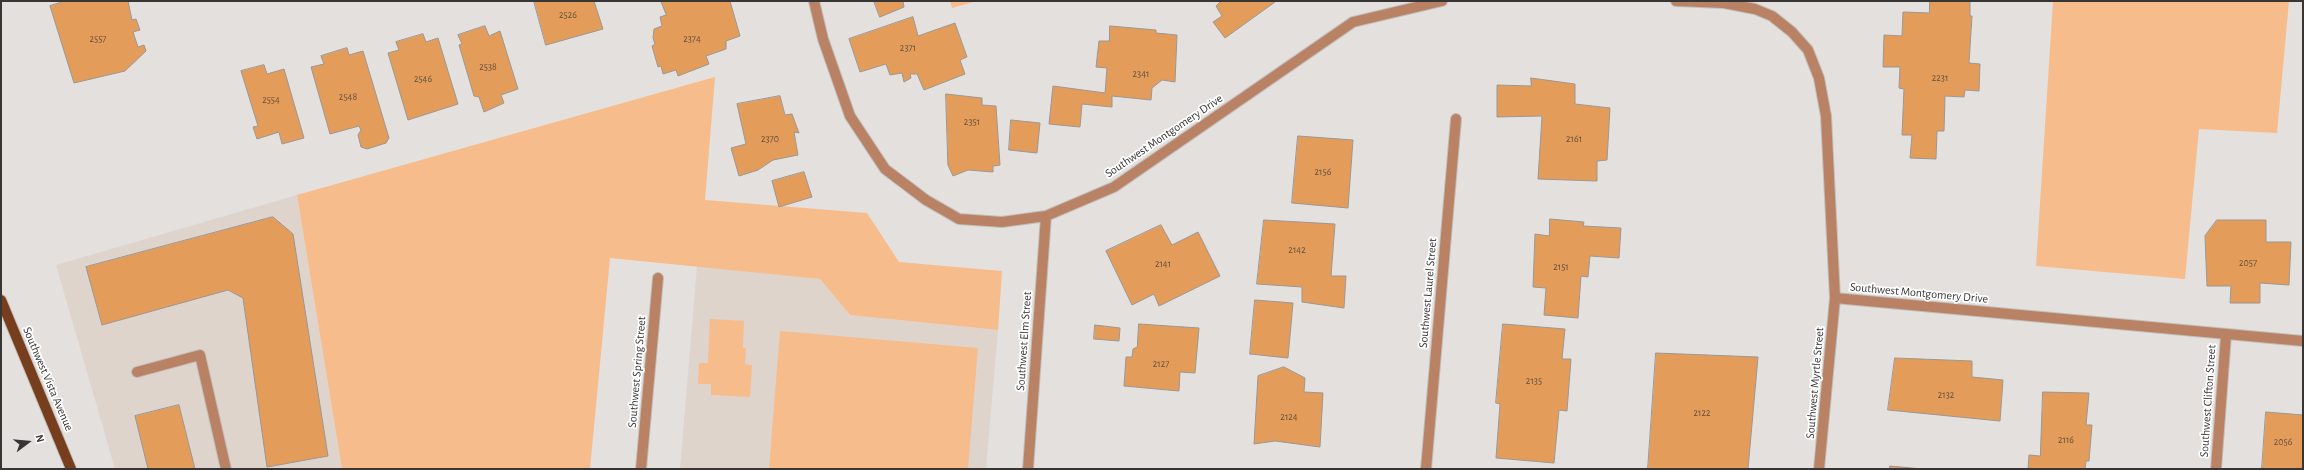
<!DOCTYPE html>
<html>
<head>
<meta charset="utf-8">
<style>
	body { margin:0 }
	#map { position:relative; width:2304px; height:470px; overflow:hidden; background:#e4e0dd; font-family:"Alegreya Sans",sans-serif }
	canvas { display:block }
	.frame { position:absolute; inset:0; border:2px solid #383635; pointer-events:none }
	.north { position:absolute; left:8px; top:422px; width:40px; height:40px; -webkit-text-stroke:3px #fff; paint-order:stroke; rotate:74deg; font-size:11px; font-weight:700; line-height:16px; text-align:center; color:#383635 }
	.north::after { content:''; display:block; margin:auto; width:14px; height:18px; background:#383635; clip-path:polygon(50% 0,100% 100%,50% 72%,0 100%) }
</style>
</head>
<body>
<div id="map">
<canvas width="2304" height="470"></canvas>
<div class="frame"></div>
<div class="north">N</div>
</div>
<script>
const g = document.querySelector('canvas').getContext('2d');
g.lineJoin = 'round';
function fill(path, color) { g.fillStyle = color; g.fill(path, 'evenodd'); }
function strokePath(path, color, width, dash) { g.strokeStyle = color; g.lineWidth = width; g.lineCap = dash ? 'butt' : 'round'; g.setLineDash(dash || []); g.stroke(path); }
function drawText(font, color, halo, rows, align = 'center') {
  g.font = font + ' "Alegreya Sans",sans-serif'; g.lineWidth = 3.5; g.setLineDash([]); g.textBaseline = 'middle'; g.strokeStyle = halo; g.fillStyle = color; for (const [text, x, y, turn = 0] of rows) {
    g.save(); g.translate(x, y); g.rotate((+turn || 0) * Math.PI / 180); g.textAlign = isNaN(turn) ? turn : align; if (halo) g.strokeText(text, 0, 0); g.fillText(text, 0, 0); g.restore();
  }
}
fill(new Path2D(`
	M297,195L342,469H115L56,265Z
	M697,266L820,279L850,315L998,330L986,469H680Z`), '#ded4cc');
fill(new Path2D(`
	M950,1H977L952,8Z
	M2053,1H2289L2277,133L2199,129L2185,279L2036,266Z
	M715,77L705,200L867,213L899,262L1002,271L998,330L850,315L820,279L610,258L590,469H342L297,195Z
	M710,319L744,321L743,348H746L745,364L752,365L750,397L711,395V384H698L699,363H708Z
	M780,331L978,348L968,469H769Z`), '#f7bc8b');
const building = new Path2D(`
	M65,1H128L132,20L136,19L140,30L133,32L138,47L144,45L146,51L125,71L74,83L50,6Z
	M534,1H594L603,29L546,45Z
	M661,1H730L740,36L726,41V49L706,56L709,64L678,76L676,70L663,74L661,66L658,67L652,46L655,44L653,38L654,29L662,26L660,17L666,15Z
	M874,1H903L904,7L880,17Z
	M1219,1H1274L1275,2L1225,38L1213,22L1222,16L1216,6L1220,2Z
	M1930,1H1970V16H1972L1969,63L1980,64L1979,91L1965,90L1964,97L1945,96L1944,131H1937L1936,159L1910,158L1912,135H1902L1904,89L1899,88L1900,67H1883L1884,35L1902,36L1903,12L1929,13Z
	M913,17L918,36L955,23L967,57L960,60L965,74L924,90L917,74H910L911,78L904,82L902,73L890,75L886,64L860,72L849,39Z
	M485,26L489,36L500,31L518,89L501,95L504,103L484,112L479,97L474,96L459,45L462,44L458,35Z
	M1110,26L1156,30V33L1177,35L1175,82L1162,80L1152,88L1151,100L1112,96V107L1082,104L1080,127L1049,124L1053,86L1105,93L1107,68L1096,67L1099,41H1109Z
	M423,34L426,42L438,38L458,104L408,120L388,53L399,50L396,42Z
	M347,48L349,55L363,51L389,138L386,143L367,149L361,147L358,135L361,130L359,126L330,134L311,67L324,64L321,56Z
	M264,65L267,74L284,69L304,138L282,144L279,132L257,139L253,127L258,126L241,71Z
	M1531,78L1575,84V104L1610,108L1607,160L1597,161V181L1538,179L1542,116L1497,117V85L1531,86Z
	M946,94L982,98V105L996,106L1000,165L993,166V172L968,170L953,176L948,165Z
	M780,96L785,115L792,114L799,133L794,132L798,155L773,160L758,170L739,176L731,148L746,144L737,104Z
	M1011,120L1040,123L1037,153L1009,150Z
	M1298,136L1353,140L1348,208L1292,203Z
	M804,172L812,197L779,207L772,181Z
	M273,217L293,234L328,456L267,467L243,298L228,290L102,325L86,267Z
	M1550,219L1584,222L1583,226L1621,228L1619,258L1590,256L1588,277L1581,276L1578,318L1544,315L1546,288L1533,287L1535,234L1549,236Z
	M1264,220L1335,224L1331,276H1346L1344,308L1302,302V287L1257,284Z
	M2217,220H2266V242H2291L2289,285L2260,283V303H2230L2231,286H2207L2205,236Z
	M1161,225L1172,245L1198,232L1220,276L1159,306L1154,294L1132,305L1106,251Z
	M1255,300L1293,303L1288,358L1250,354Z
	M1139,324L1199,328L1195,373L1180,372L1179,391L1124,386L1126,357H1132L1133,349L1137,347Z
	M1503,324L1565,329L1562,359H1571L1567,411L1559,410L1554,463L1496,458L1500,404L1496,403Z
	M1095,325L1120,328L1119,341L1094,339Z
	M1656,353L1758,357L1748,469H1648Z
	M1895,358L1972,361V377L2003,380L2000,421L1888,410Z
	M1284,367L1305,378L1304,392L1323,393L1320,447L1275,441L1254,444L1258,376Z
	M2043,392L2089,393L2086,425H2092L2089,461H2086L2085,469H2028L2029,455L2040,456Z
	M179,405L195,469H148L135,416Z
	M2266,412L2303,415V469H2262Z
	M1890,466L1922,469H1890Z`);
fill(building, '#e49c5b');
strokePath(building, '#9a9794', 1);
const minor = new Path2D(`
	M814,1L823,39L850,116L885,169L926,200L959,219L1002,222L1046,216L1114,187L1353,22L1442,1
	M1676,1L1724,3L1755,9L1772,16L1792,32L1808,50L1819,78L1826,116L1835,298L1819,469
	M1835,298L2303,341
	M137,372L200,355L226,469
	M641,469L658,278
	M1028,469L1046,216
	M1426,469L1456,119
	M2216,469L2226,335`);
const major = new Path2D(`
	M1,300L71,469`);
strokePath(minor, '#c2bebb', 12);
strokePath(major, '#c2bebb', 12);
strokePath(minor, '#b98264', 10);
strokePath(major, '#763e1c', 10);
drawText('10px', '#63503e', null, [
	["2526",568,15],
	["2557",98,39],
	["2374",692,39],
	["2371",908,48],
	["2538",488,67],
	["2341",1141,74],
	["2231",1940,78],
	["2546",423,79],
	["2548",348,97],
	["2554",271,100],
	["2351",972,122],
	["2370",770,139],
	["2161",1574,139],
	["2156",1323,172],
	["2142",1297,250],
	["2057",2248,263],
	["2141",1163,264],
	["2151",1561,267],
	["2127",1161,364],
	["2135",1534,381],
	["2132",1946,395],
	["2122",1702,413],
	["2124",1289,417],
	["2116",2066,440],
	["2056",2283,442]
]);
drawText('12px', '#383635', '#fff', [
	["Southwest Montgomery Drive",1164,136,-34],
	["Southwest Laurel Street",1428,293,-85],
	["Southwest Montgomery Drive",1919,293,5],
	["Southwest Elm Street",1024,341,-86],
	["Southwest Spring Street",637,372,-85],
	["Southwest Vista Avenue",48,379,67],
	["Southwest Myrtle Street",1815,383,-85],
	["Southwest Clifton Street",2208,401,-86]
]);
</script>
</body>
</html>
